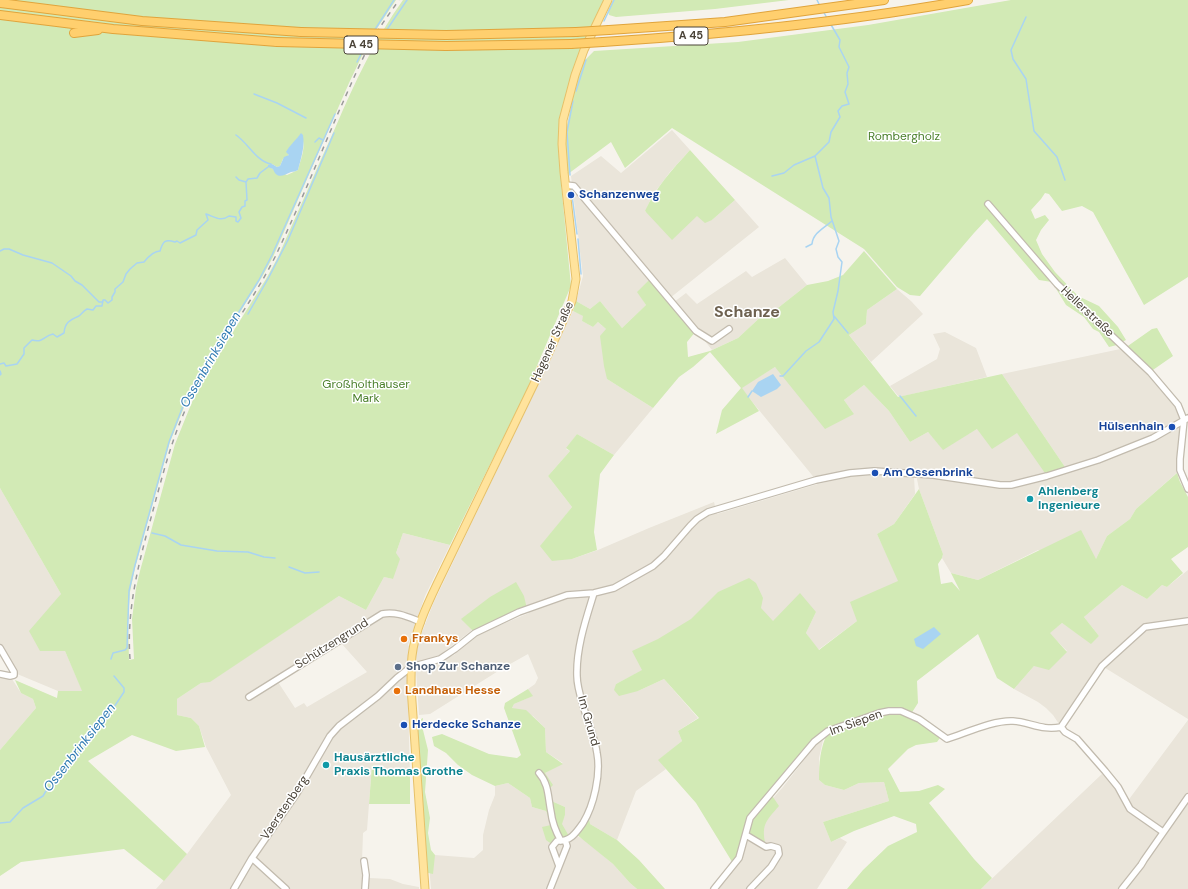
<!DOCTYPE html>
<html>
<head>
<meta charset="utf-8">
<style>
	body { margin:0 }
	canvas { display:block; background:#f6f3ec }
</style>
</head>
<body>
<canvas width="1188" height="889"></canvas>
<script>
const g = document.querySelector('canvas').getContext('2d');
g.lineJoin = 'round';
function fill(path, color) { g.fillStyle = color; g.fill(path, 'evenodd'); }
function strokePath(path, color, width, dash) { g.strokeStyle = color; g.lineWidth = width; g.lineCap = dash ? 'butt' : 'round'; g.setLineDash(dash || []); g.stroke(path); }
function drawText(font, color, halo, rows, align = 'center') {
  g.font = font + ' "DM Sans",sans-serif'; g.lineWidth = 3; g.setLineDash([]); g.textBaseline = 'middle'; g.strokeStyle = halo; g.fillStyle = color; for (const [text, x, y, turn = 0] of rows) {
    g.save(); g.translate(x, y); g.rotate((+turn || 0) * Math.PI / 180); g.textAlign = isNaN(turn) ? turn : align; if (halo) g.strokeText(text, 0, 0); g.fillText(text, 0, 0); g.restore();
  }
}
fill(new Path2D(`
	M672,130L690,150L670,172L652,196L645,212L698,216L712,220L735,200L759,227L670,298L653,276L638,292L646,305L622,328L600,301L590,309L576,301L583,276L571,176L601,156L621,173Z
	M785,258L807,285L769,315L767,311L738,338L712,350L674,302L686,293L697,304L746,271L752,277Z
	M897,289L911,301L923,314L871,362L849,335L866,324L867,310Z
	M573,311L584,316L582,321L593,327L598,322L606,329L607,379L653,408L614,455L577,434L566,449L570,451L548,476L572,507L541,546L572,559L598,550L649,528L714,502L717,514L818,484L853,476L893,474L914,477L915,494L894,524L877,534L899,581L857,621L818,650L806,633L816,612L773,621L643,670L616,684L638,691L664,679L698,718L678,731L682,741L659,760L666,769L636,791L617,840L590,824L588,814L575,835L585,840L613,864L630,883L637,889H431L429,865L435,855L474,858L483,850V835L489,810L495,795V786L508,783L530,798L532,807L546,811L551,825L561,824L565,815V807L547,799L545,773L563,763L546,752L545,728L533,716L512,708L514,704L532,696L528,689L535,684L538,678L528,654L503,668L430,714L419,715L416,670L454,655L477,635L529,613L527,609L462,619L472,630L437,657L417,662L416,656L419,640L433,604Z
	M945,332L976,348L987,377L899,397L890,386L937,359L940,349L933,334Z
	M1125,348L1178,405L1184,420L1180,470L1136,509L1130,519L1107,536L1096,559L1038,550L978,580L951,573L942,558L943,554L919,489L916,474L874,471L816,480L741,388L775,367L854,414L844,400L864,385L889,411L910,442L928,432L943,449L977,429L1017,433L1067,470L1002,374Z
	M0,488L61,594L40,651H65L83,692L58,691L10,671L0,654Z
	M403,533L450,545L425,596L408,645L410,648L407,666L410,776L372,765L367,830L363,833L362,862L364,876L369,878L390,879L403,884L419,887V889H156L187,854L231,795L206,747L199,726L191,718L177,715V699L201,683L210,681L339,596L366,610L384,577L393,579L396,553ZM341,643L367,672L307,707L304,703L295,708L278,682Z
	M1188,570V719L1102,666L1061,727L1053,715L1046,708L1038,702L1014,689L1034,666L1067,651L1049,633L1062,623L1091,643L1099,636L1084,617L1122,585L1147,599L1162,585L1167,587Z
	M0,674L10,676L21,693L33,699L36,708L0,750Z
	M1188,720V889H981L1103,773L1127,802Z
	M823,740L819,758V780L825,785L844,790L859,783L884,782L889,801L823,822L831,842L840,838L847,842L817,889H715L739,862L751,823L783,787L815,746Z`), '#eae5da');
fill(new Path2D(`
	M0,0H396L370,39L349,83L273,257L262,277L232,325L201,372L187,400L170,442L135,568L130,592L128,620L129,660L134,659L132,619L136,588L140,571L175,444L192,402L206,375L266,279L278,257C297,214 316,170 336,126C355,82 375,39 403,0H608L584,50L563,120L564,172L561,183L571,286L525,394L450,545L403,533L396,553L400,559L393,579L384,577L366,610L339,596L210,682L201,683L177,699V715L191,718L199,726L205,747L176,751L132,735L88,761L187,854L164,881L124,849L21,862L0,876V750L36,708L33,699L21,693L15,680L57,698L58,691H82L65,651H40L29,631L61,594L0,488ZM301,135C307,146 301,158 298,170L287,175L271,168L270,167L272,164L277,167L280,166L283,159L289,155L288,153L292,145Z
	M613,0H789L715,9L616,17L609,15L608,11Z
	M1011,0H1188V277L1144,305L1093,212L1082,206L1062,211L1049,194L1045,193L1041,199L1031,210L1035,219L1045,215L1049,220L1041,230L1036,240L1042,254L1055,272L1078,296L1099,306L1118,327L1126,340L1117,345L1109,347L1099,332L1093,329L1084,317L1066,305L1052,282L1039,280L987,219L974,233L920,296L910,295L897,287L864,249L672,128L625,168L611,142L568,174L565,148L567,126L574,91L584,61L594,51L738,42L868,25Z
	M690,150L735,200L712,220L705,223L697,216L672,240L645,211C656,187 672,170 690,150Z
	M864,251L897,289L867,310L866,324L849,335L898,397L1002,374L1067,470L1047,476L1017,433L992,449L977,429L943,450L928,432L910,442L889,411L864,385L844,400L854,414L825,429L775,367L742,388L759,411L716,434L722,410L741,388L710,352L693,367L679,377L653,408L607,379L604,366L600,336L606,329L598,322L593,327L582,321L583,316L573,311L576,301L590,309L600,301L622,328L646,305L637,292L651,278L696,331L687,342L688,357L710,351L738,338L767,311L769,315L807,285L828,281L843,275Z
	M1157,328L1173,356L1150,372L1125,348L1152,329Z
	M577,434L614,455L600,474L594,532L597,550L572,559L552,561L540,546L572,507L548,476L570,451L566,448Z
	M1177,473L1180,482L1188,497V547L1171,559L1183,573L1167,587L1162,585L1147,599L1122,585L1084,617L1099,636L1091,644L1062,623L1050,633L1067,652L1049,670L1034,666L1014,689L997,678L978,634L917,681L918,703L911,714L942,735L937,742L916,745L908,749L888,769L900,792L919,791L938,785L945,789L929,803L974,859L992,878L981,889H847L863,870L888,846L917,832L916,824L894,816L854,831L831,842L823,822L889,801L884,782L859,783L844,790L825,785L819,780C819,763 820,748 828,732L824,735L771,794L779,806C765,822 761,825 766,847L746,835L734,865L696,803L658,760L682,741L678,731L699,718L664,679L638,691L619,696L614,690L616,684L642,670L632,651L658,639L691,619L718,592L749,578L756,583L763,598L761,608L773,621L800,593L816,612L806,633L819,650L857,621L850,602L898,581L877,534L894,524L919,489L943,554L942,558L938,564L941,584L952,582L960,591L951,573L978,580L1081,530L1096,559L1107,536L1130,519L1136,509Z
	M516,582L524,596L527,609L475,633L461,619L490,597Z
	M528,689L533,696L514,704L512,708L526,710L545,728L546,752L563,764L545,773L553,785L546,792L547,799L565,807V815L562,824L570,838L553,845L546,840L542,827L551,825L546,811L532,807L530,798L508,783L495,786L472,775L458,765L446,753L434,746L432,737L442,734L489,754L517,758L521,755L504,708L505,703Z
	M423,718L422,726L428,750L425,792L430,818L428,833L431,850L435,855L433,874L424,872L417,721Z
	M372,765L410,776V804H369Z
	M588,813L590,824L617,840L639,860L665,889H637L630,883L613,864L576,834Z`), '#d2eab5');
fill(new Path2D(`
	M301,133L303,135C305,147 301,158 298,170C296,171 293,172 291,172C284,175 277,180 273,169L268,167V165L272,164L277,167L280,166L284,157L289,155L286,152C289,146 297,139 301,133Z
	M773,374L781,385L777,389L761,397L752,391L758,382Z
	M934,627L941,634L923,649L916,646L914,639Z`), '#a9d4f2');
strokePath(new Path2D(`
	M817,0L820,6
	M823,11L827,18
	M1026,17L1011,50L1013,59L1026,79L1034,131L1057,157L1065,180
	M604,21L614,0
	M374,31L394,0
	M386,31L407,0
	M357,62L364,48
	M576,91L586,60
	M254,94L277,103L306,118
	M236,135C248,143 257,162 271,164
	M315,142L319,138L323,140
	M570,175L567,132L573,101
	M772,176L784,173L794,165L815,156
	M236,177L239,180L246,182
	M571,188L577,234
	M578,239L581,274
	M806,247L812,244C813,233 824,228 832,221
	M0,251L4,249H9L23,255L52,263L71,276L75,281L82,285L99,302H103
	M248,314L269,277L288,240L334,133
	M834,316L848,333
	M0,364L4,363L6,366L17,364L24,354V348L32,340C44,343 43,336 53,334L57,337L64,333C65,322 70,320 79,316C82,314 83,311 87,309L93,310L96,306H102L103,300H105L108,303L112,300V297L115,292V289L123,282L126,274L130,269L137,263L144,262C148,257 154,251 160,251C163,241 165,239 175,242L177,241L180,243L196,235L197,230L208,220L206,214C215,217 221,222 229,216L236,217V221L238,222L241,218L239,212L242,207L245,206V201L247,200L246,182L248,179L257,178L260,173L268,167
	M0,371L1,374L0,375
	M780,376H783L806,351L819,342L834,319L833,312L838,291L842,262L838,257L836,249L839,241L831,217L829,198L823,188L815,156L829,142L831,132L840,117L838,111L842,106L849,104L845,92L848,84L847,73L849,67L839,47L840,40L830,23
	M900,396L916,416
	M748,397L752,391
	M152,533L165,536L181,545L217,551L248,552L264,557L275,558
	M289,567L305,573L319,572
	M111,659L113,653L125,650L127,648L129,591L135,565L169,442L185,401L215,350L259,280L272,255L335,114
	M0,823L10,822L23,808L43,796L46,791L59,779L70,761L90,741V738L104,722L124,692V688L114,676`), '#a9d4f2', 1.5);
const minor = new Path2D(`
	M566,185L574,186L696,331L712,341L729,329
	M988,204L1057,284L1150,372L1178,405L1184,420L1180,459V470L1188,489
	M0,648L14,672V675L10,676L0,674
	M249,697L382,614C396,611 408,617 421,622
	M1061,727L1065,732L1077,739L1105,771L1118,787L1130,809L1163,832
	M539,773C549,784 548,798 551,812C552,822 556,832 561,841
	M746,835L766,847L771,846L778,848L779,854L771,867L750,889
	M252,858L286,889
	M364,861L366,875L365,889
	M559,866L552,847L557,841C570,842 576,833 583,823C594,805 601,774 597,753C595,739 589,725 585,712C582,701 577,688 577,676C576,648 586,619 594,593
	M234,889L252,858L297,793L330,736L339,726L378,696L397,678L411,667L440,659L455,649L475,633L519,612L567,595L594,593L614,588L653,566L664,556L690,526L697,519L708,512L816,480L850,473L874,471L933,475L1000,485H1011L1047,476L1098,460L1153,438L1188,418
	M550,889L567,846L565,840
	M714,889L739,858L750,818L814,742L828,731L879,713L889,711H901L919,719L947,739C966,733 993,720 1013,721C1030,722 1042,731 1061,727L1102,666L1145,627L1188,621
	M1122,889L1141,865L1144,860L1188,797`);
const major = new Path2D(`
	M425,889L411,687C411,677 411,666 412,656C415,630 427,605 438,582L546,359L572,301L576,279L564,172L562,144L563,120L575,75L584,50L608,0`);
const highway = new Path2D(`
	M0,3L142,21L301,32
	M0,15L113,29L277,42
	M609,30L725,22L884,0
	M74,33L98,30
	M446,35L576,32
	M603,42C726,34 847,22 968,0
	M446,46L571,44`);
strokePath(minor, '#c2bbae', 8);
strokePath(major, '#e6c16a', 9);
strokePath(highway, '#e0a43c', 10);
strokePath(minor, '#fff', 5.5);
strokePath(major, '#ffe39c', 7);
strokePath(highway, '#ffcf6e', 8);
strokePath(new Path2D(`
	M130,659C126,605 141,555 155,503C165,466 175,428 193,394C217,346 251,305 275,257C298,209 318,160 339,111C350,87 360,62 373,39C380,26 390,13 399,0`), '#9a9a9a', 1.5, [5, 5]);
const highwayBridge = new Path2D(`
	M301,32L446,35
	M576,32L609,30
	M277,42L446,46
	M571,44L603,42`);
strokePath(highwayBridge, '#e0a43c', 10, []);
strokePath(highwayBridge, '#ffcf6e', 8);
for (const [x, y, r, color] of [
	[571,195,4,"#1a4fb4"],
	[1172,427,4,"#1a4fb4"],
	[875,473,4,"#1a4fb4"],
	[1030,499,4,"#0f9aa8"],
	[404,639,4,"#e8710a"],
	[398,667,4,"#5c6f8a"],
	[397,691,4,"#e8710a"],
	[404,725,4,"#1a4fb4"],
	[326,765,4,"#0f9aa8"]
]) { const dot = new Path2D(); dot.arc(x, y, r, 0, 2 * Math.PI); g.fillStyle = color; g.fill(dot); strokePath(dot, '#fff', 1.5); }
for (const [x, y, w] of [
	[691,36,34],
	[361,45,34]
]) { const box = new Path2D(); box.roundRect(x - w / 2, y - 9, w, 18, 3); g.fillStyle = '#fff'; g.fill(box); strokePath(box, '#4b4439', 1); }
drawText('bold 11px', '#4b4439', null, [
	["A 45",691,36],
	["A 45",361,45]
]);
drawText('12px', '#4a7f2a', '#fff', [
	["Rombergholz",904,137],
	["Großholthauser",366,385],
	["Mark",366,399]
]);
drawText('bold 12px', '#164399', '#fff', [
	["Schanzenweg",579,195],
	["Hülsenhain",1164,427,"right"],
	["Am Ossenbrink",883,473],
	["Herdecke Schanze",412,725]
], 'left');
drawText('12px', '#4b4439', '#fff', [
	["Hellerstraße",1087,312,43],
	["Hagener Straße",553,342,-66],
	["Schützengrund",332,644,-32],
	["Im Grund",588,721,74],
	["Im Siepen",856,723,-20],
	["Vaerstenberg",285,808,-56]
]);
drawText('bold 12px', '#0d838f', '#fff', [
	["Ahlenberg",1038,492],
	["Ingenieure",1038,506],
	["Hausärztliche",334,758],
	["Praxis Thomas Grothe",334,772]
], 'left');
drawText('bold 12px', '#c56008', '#fff', [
	["Frankys",412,639],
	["Landhaus Hesse",405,691]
], 'left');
drawText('bold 12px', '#4e5e75', '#fff', [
	["Shop Zur Schanze",406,667]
], 'left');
drawText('italic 13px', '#2e7ab2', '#fff', [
	["Ossenbrinksiepen",211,360,-60],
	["Ossenbrinksiepen",80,748,-52]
]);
drawText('bold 16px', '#6e6250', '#fff', [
	["Schanze",747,313]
]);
</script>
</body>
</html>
